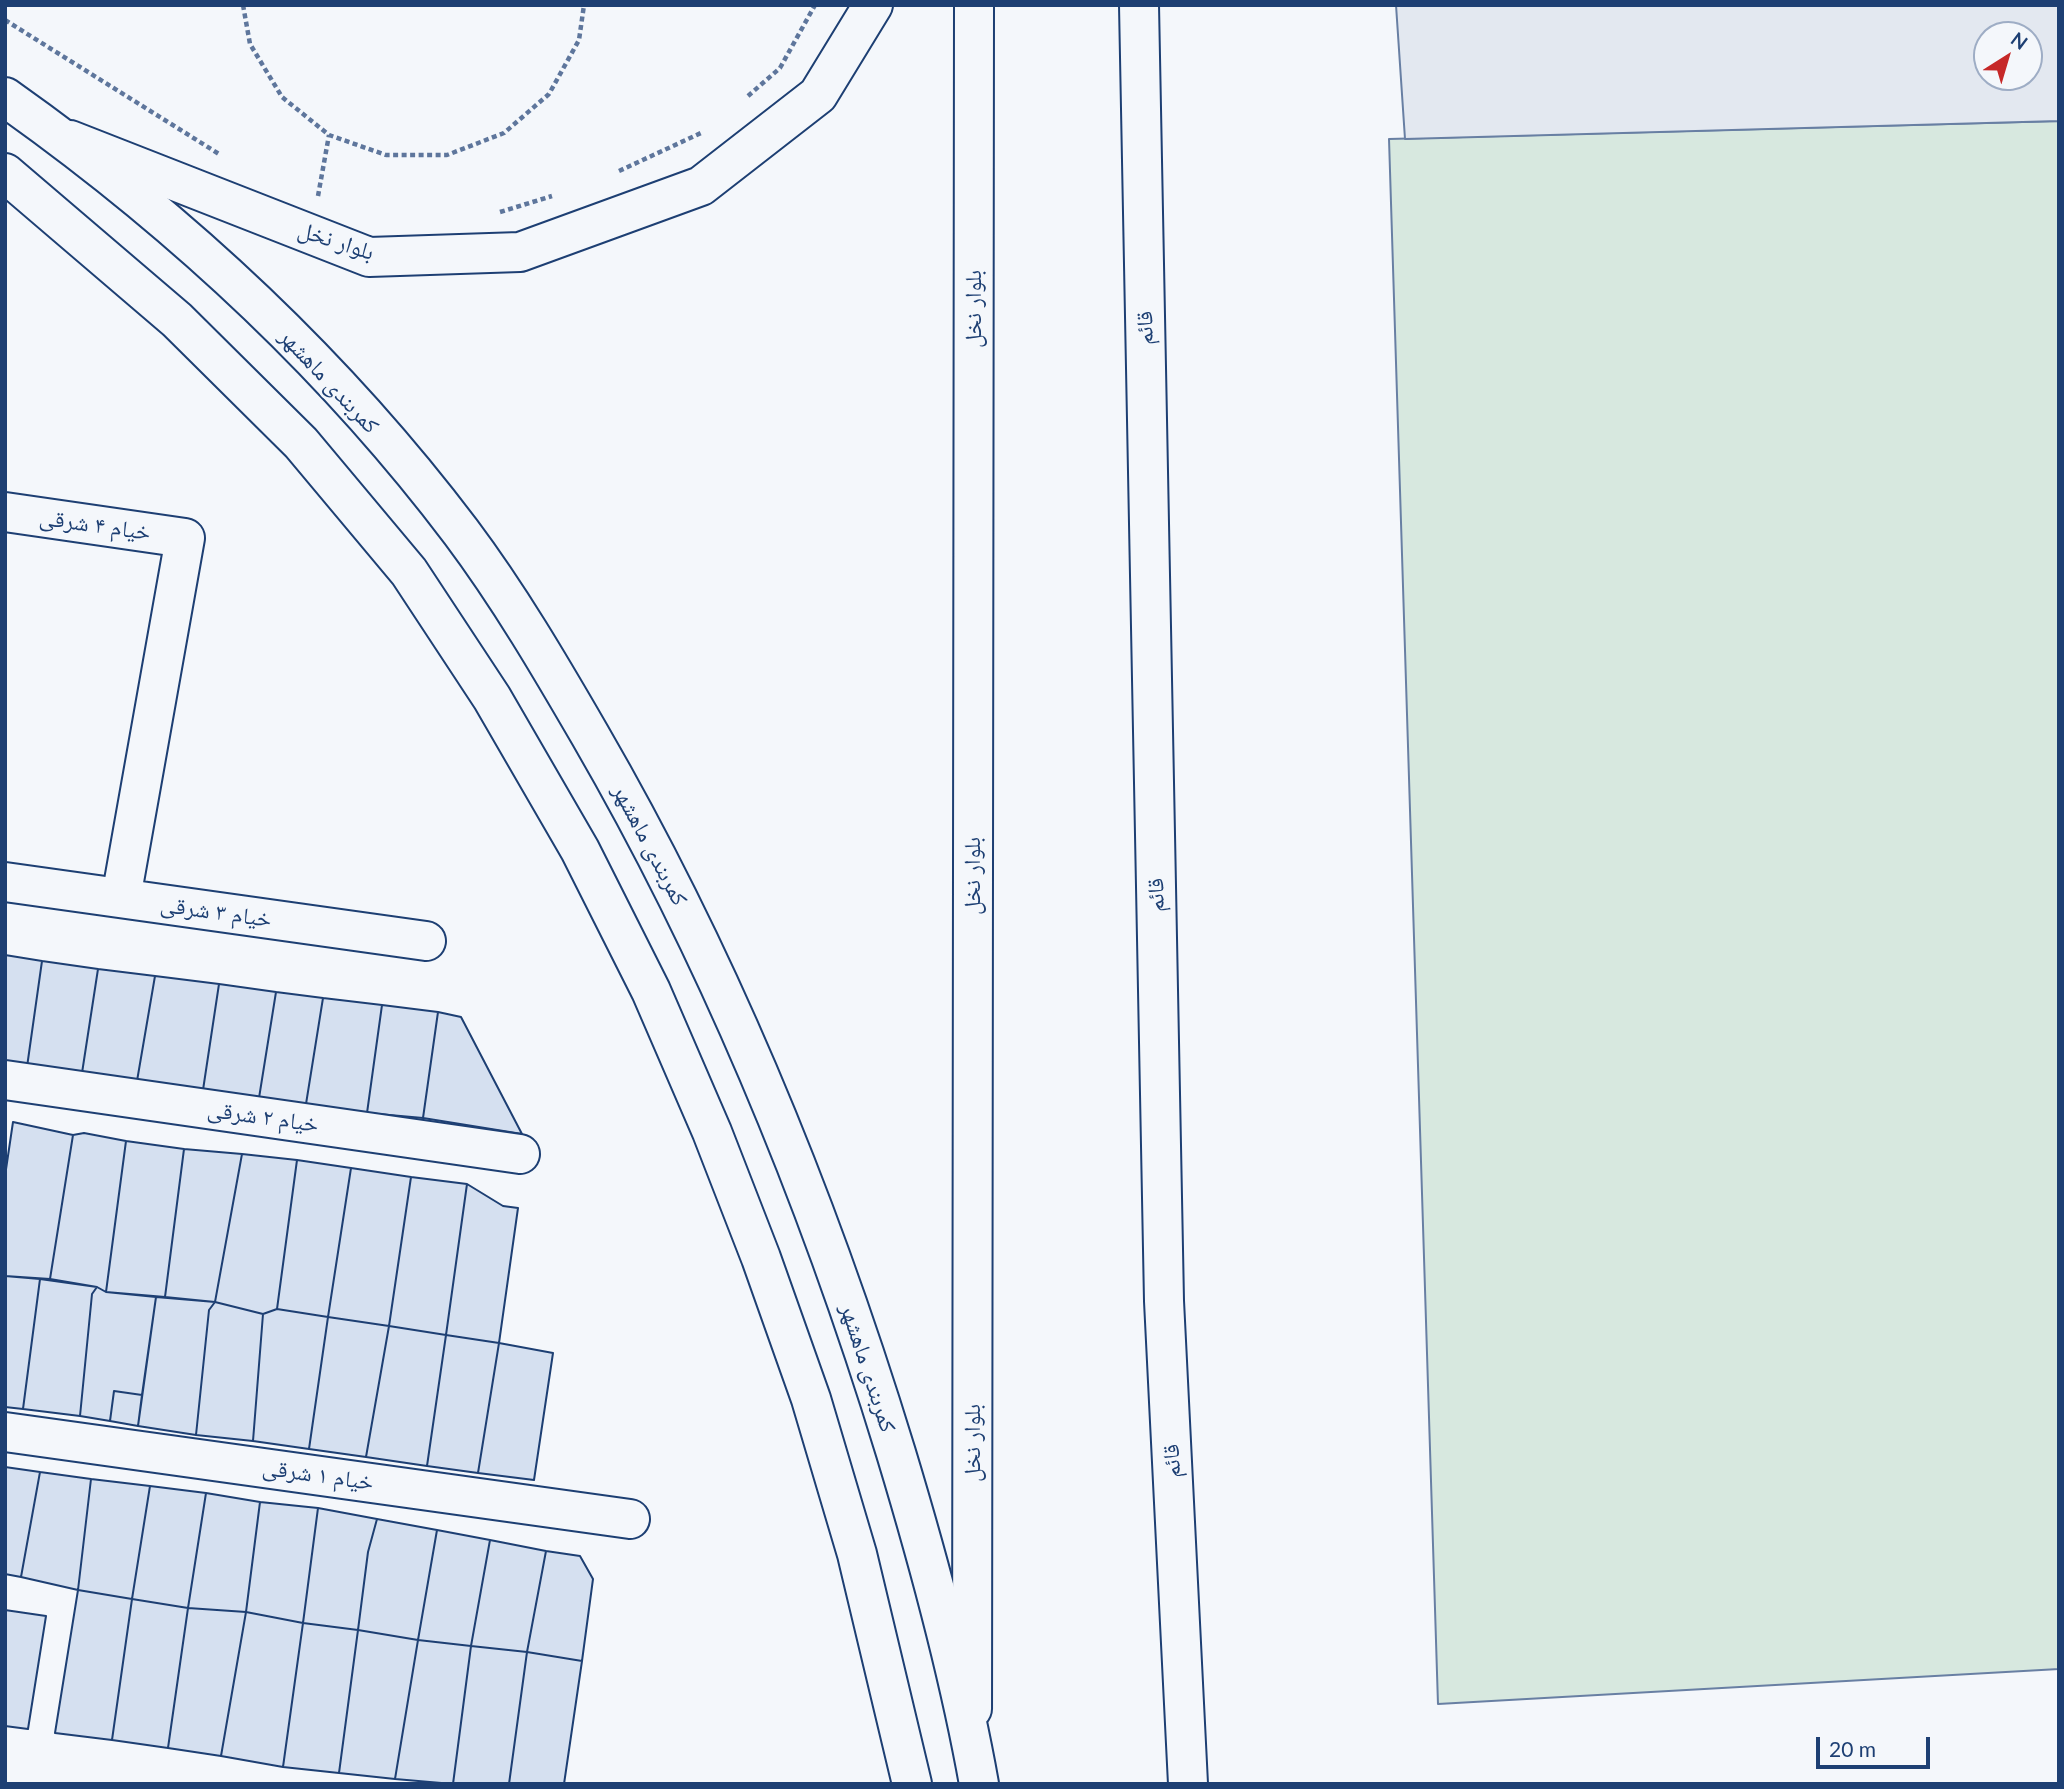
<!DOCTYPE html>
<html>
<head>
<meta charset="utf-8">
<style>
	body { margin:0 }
	#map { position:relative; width:2064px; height:1789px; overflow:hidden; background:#f4f7fb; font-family:Lato,sans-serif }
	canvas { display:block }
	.frame { position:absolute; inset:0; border:7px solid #1d3f73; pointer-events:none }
	.north { position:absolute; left:1973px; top:21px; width:70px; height:70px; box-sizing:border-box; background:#f4f7fb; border:2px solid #9eadc5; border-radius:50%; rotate:37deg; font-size:19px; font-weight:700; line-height:28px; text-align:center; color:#1d3f73 }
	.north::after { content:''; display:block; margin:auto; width:24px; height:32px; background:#c62828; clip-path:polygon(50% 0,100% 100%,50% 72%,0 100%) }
	.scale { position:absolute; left:1816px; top:1737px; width:114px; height:32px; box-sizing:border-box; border:4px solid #1d3f73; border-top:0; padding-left:9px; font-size:21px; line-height:24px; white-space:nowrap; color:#1d3f73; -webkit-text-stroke:5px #f4f7fb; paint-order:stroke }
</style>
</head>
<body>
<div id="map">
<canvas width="2064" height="1789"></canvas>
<div class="frame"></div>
<div class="north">N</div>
<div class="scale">20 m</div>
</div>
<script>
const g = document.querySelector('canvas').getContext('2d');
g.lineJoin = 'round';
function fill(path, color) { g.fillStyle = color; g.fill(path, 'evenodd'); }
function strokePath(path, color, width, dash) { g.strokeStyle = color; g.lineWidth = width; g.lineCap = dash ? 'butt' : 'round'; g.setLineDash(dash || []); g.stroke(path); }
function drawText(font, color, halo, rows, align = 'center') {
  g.font = font + ' Lato,"Noto Naskh Arabic",sans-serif'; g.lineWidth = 5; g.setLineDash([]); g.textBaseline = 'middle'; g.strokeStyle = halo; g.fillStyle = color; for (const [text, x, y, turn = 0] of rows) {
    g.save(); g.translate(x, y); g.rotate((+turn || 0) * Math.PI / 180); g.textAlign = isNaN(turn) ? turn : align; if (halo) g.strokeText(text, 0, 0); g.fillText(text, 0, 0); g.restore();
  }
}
const green = new Path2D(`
	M2059,121V1669L1438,1704L1389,139Z`);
fill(green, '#d7e8df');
strokePath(green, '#687fa3', 2);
const parking = new Path2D(`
	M1396,5H2059V121L1405,139ZM1987,35H2029V77H1987Z`);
fill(parking, '#e3e8f0');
strokePath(parking, '#687fa3', 2);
const building = new Path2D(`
	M5,955L42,961L27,1067L5,1063Z
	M42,961L98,969L82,1073L27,1067Z
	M98,969L155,976L137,1081L82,1073Z
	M155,976L219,984L203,1090L137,1081Z
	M219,984L276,992L259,1098L203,1090Z
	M276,992L323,998L306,1104L259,1098Z
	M323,998L382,1005L367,1113L306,1104Z
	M382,1005L438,1012L423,1118L367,1113Z
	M438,1012L461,1017L522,1134L423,1118Z
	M13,1122L73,1135L50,1279L5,1276V1176Z
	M84,1133L126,1141L106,1292L97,1287L50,1279L73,1135Z
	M126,1141L184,1149L165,1297L106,1292Z
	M184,1149L242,1154L215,1302L165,1297Z
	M242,1154L297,1160L277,1309L263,1314L215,1302Z
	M297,1160L351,1168L328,1317L277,1309Z
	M351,1168L411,1177L389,1326L328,1317Z
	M411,1177L467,1184L446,1335L389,1326Z
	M467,1184L503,1206L518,1208L499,1343L446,1335Z
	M5,1276L40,1279L23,1409L5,1407Z
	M40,1279L97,1287L92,1294L80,1416L23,1409Z
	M97,1287L106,1292L156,1297L142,1395L114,1391L110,1421L80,1416L92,1294Z
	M156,1297L215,1302L209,1310L196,1435L138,1426Z
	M215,1302L263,1314L253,1441L196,1435L209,1310Z
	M277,1309L328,1317L309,1449L253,1441L263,1314Z
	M328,1317L389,1326L366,1457L309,1449Z
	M389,1326L446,1335L427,1466L366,1457Z
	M446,1335L499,1343L478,1473L427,1466Z
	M499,1343L553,1353L534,1480L478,1473Z
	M114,1391L142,1395L138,1426L110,1421Z
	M5,1467L40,1472L21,1577L5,1574Z
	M40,1472L91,1479L78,1590L21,1577Z
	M91,1479L150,1486L132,1599L78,1590Z
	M150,1486L206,1493L188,1608L132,1599Z
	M206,1493L260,1502L246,1612L188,1608Z
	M260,1502L318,1508L303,1623L246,1612Z
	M318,1508L377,1519L368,1552L358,1630L303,1623Z
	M377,1519L437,1530L418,1640L358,1630L368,1552Z
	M437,1530L490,1540L471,1646L418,1640Z
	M490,1540L546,1551L527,1652L471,1646Z
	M546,1551L580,1556L593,1579L582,1661L527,1652Z
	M78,1590L132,1599L112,1740L55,1733Z
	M132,1599L188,1608L168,1748L112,1740Z
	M188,1608L246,1612L221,1756L168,1748Z
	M5,1610L46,1616L28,1729L5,1726Z
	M246,1612L303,1623L283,1767L221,1756Z
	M303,1623L358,1630L339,1773L283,1767Z
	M358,1630L418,1640L395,1779L339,1773Z
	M418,1640L471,1646L453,1784L395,1779Z
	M471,1646L527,1652L509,1784H453Z
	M527,1652L582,1661L564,1784H509Z`);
fill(building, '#d5e0f0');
strokePath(building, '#1d3f73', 2);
const minor = new Path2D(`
	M1139,5L1164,1301L1188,1784
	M70,140L369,257L520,252L701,186L818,95L873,5
	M5,512L185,538L121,898
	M5,882L426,941
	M5,1080L520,1154
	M5,1432L630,1519
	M972,1709L974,5`);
const major = new Path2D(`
	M5,97C176,218 334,364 461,532C509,596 550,666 590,735C721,961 820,1204 896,1453C929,1562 959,1672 979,1784
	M5,173L177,320L301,443L409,572L492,698L580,850L651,991L712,1132L761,1258L811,1399L857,1554L912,1784`);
strokePath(minor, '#1d3f73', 42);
strokePath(major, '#1d3f73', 42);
strokePath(new Path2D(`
	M243,5L250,44L282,97L329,135L386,155H447L504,133L549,94L579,40L584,5
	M5,20L219,154
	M748,96L780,68L815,5
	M619,171L703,132
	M318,196L329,135
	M500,212L552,196`), '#5e769c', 4.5, [5, 3.5]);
strokePath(minor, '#f4f7fb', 38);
strokePath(major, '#f4f7fb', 38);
drawText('23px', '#1d3f73', '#f4f7fb', [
	["بلوار نخل",336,241,18],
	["بلوار نخل",974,309,-90],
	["قائم",1145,328,-91],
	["کمربندی ماهشهر",329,381,47],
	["خیام ۴ شرقی",95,525,8],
	["کمربندی ماهشهر",650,845,62],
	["بلوار نخل",973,876,-90],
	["قائم",1156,895,-91],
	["خیام ۳ شرقی",216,912,8],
	["خیام ۲ شرقی",263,1117,8],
	["کمربندی ماهشهر",868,1368,72],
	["بلوار نخل",973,1443,-90],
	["قائم",1172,1461,-93],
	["خیام ۱ شرقی",318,1475,8]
]);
</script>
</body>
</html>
